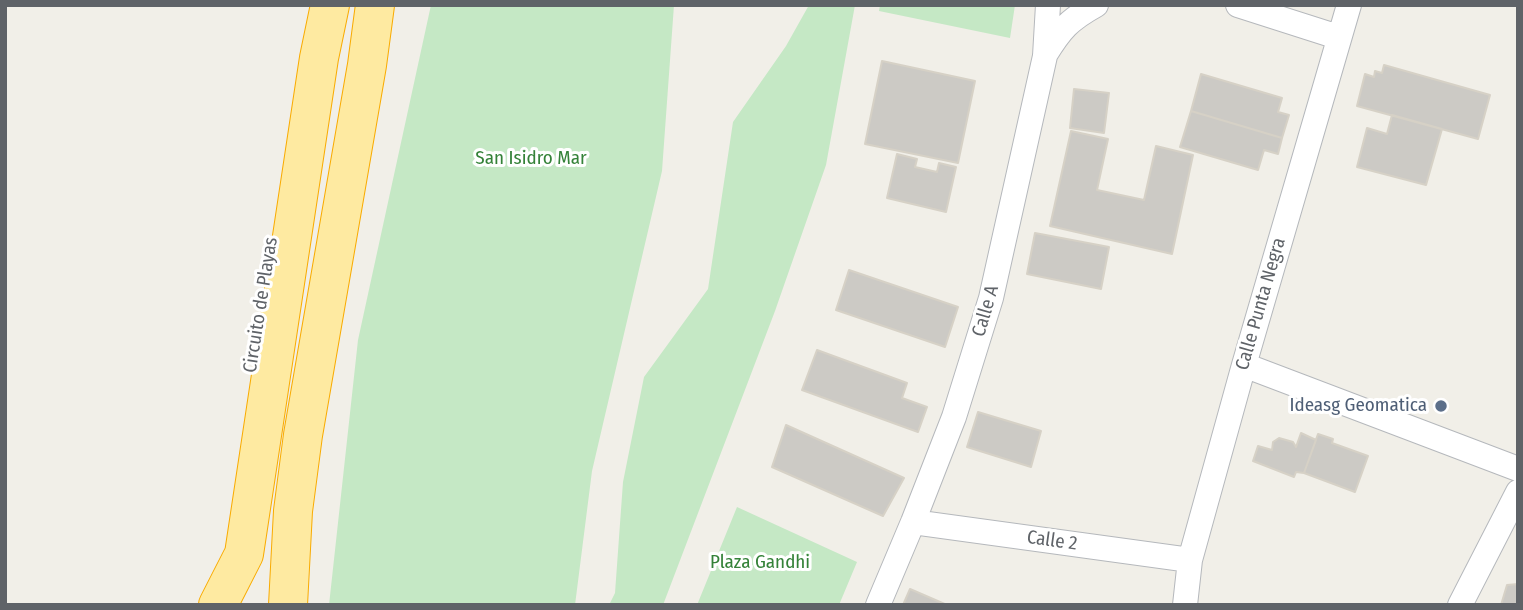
<!DOCTYPE html>
<html>
<head>
<meta charset="utf-8">
<style>
	body { margin:0 }
	#map { position:relative; width:1523px; height:610px; overflow:hidden; background:#f1efe8; font-family:"Fira Sans Condensed",sans-serif }
	canvas { display:block }
	.frame { position:absolute; inset:0; border:7px solid #5f6368; pointer-events:none }
</style>
</head>
<body>
<div id="map">
<canvas width="1523" height="610"></canvas>
<div class="frame"></div>
</div>
<script>
const g = document.querySelector('canvas').getContext('2d');
g.lineJoin = 'round';
function fill(path, color) { g.fillStyle = color; g.fill(path, 'evenodd'); }
function strokePath(path, color, width, dash) { g.strokeStyle = color; g.lineWidth = width; g.lineCap = dash ? 'butt' : 'round'; g.setLineDash(dash || []); g.stroke(path); }
function drawText(font, color, halo, rows, align = 'center') {
  g.font = font + ' "Fira Sans Condensed",sans-serif'; g.lineWidth = 6; g.setLineDash([]); g.textBaseline = 'middle'; g.strokeStyle = halo; g.fillStyle = color; for (const [text, x, y, turn = 0] of rows) {
    g.save(); g.translate(x, y); g.rotate((+turn || 0) * Math.PI / 180); g.textAlign = isNaN(turn) ? turn : align; if (halo) g.strokeText(text, 0, 0); g.fillText(text, 0, 0); g.restore();
  }
}
fill(new Path2D(`
	M431,5H674L662,171L592,471L575,605H329L358,340Z
	M809,5H855L826,165L775,311L663,605H609L615,593L623,482L644,377L708,289L733,122L786,46Z
	M880,5H1015L1010,38L879,11Z
	M737,507L857,562L839,605H697Z`), '#c5e8c5');
const building = new Path2D(`
	M882,61L975,81L958,163L865,144Z
	M1384,65L1490,95L1478,139L1357,106L1365,74L1374,77L1375,71L1382,73Z
	M1201,74L1282,98L1278,112L1289,115L1282,138L1191,111Z
	M1074,89L1109,93L1104,133L1070,128Z
	M1191,111L1282,138L1278,154L1264,150L1258,170L1180,147Z
	M1392,115L1442,129L1426,185L1357,167L1367,128L1387,134Z
	M1071,131L1108,139L1097,190L1144,200L1156,146L1193,155L1172,254L1050,226Z
	M897,154L917,159L915,167L937,172L939,163L956,167L946,212L887,198Z
	M1035,233L1109,247L1101,289L1027,274Z
	M849,270L958,307L945,347L836,310Z
	M817,350L907,383L902,398L927,407L918,432L802,390Z
	M978,412L1041,431L1031,467L967,447Z
	M786,425L904,478L883,516L772,467Z
	M1301,433L1316,440L1304,473L1296,472L1294,477L1253,461L1258,446L1272,450L1273,442L1279,438L1293,442L1296,447Z
	M1318,434L1333,439L1332,443L1368,456L1355,492L1304,473Z
	M1518,584V605H1501L1507,585Z
	M910,589L947,605H903Z`);
fill(building, '#cccac5');
strokePath(building, '#d6d1c6', 2);
const minor = new Path2D(`
	M1238,5L1338,37
	M1045,55C1061,29 1069,20 1096,5
	M1244,365L1518,469
	M913,522L1190,560
	M878,605L913,522L954,417L991,298L1045,56L1048,5
	M1185,605L1190,560L1244,365L1349,5
	M1460,605L1518,492`);
const trunk = new Path2D(`
	M218,605L244,554L319,58L330,5
	M288,605L293,511L303,435L367,65L375,5`);
strokePath(minor, '#b5b8bc', 26);
strokePath(trunk, '#f9ab00', 40);
strokePath(minor, '#fff', 24);
strokePath(trunk, '#feeaa1', 38);
for (const [x, y, r, color] of [
	[1441,406,7,"#5c6f8a"]
]) { const dot = new Path2D(); dot.arc(x, y, r, 0, 2 * Math.PI); g.fillStyle = color; g.fill(dot); strokePath(dot, '#fff', 2.5); }
drawText('19px', '#348238', '#fff', [
	["San Isidro Mar",531,159],
	["Plaza Gandhi",760,563]
]);
drawText('19px', '#5f6368', '#fff', [
	["Calle Punta Negra",1261,304,-74],
	["Circuito de Playas",261,305,-81],
	["Calle A",986,311,-74],
	["Calle 2",1052,541,8]
]);
drawText('19px', '#4e5e75', '#fff', [
	["Ideasg Geomatica",1427,406]
], 'right');
</script>
</body>
</html>
